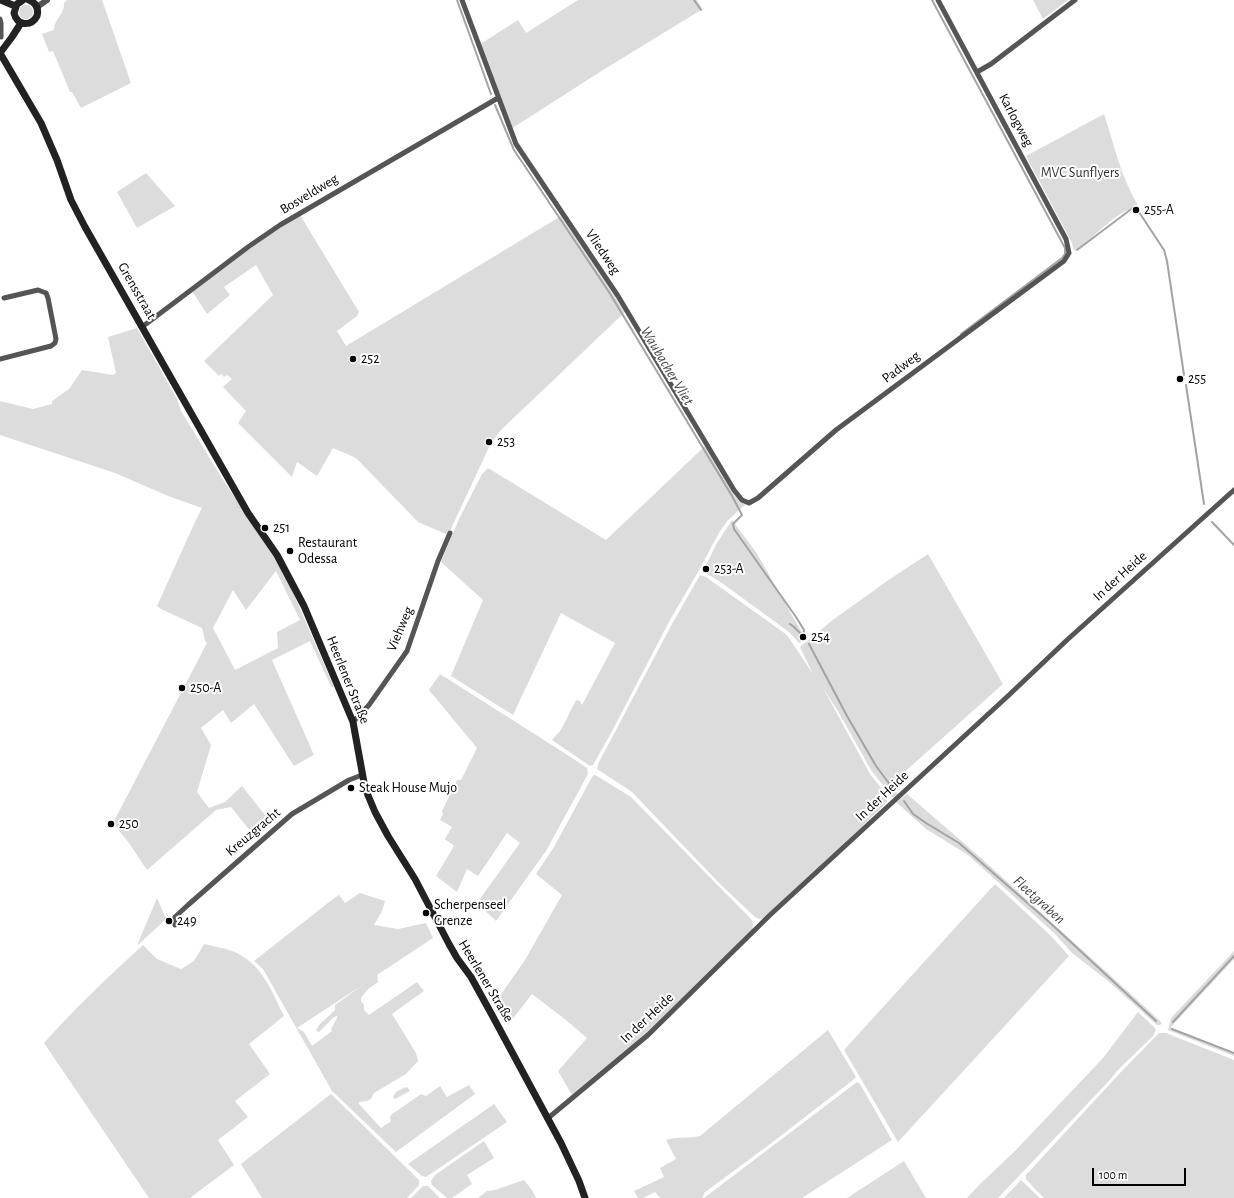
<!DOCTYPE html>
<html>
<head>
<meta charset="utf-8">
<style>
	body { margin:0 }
	#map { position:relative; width:1234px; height:1198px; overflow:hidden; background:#fff; font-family:"Alegreya Sans",sans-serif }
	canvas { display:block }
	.scale { position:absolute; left:1092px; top:1168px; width:94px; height:18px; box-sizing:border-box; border:2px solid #000; border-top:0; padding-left:5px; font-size:12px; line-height:14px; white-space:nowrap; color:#000; -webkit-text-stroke:3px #fff; paint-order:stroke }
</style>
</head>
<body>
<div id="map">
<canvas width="1234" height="1198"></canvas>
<div class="scale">100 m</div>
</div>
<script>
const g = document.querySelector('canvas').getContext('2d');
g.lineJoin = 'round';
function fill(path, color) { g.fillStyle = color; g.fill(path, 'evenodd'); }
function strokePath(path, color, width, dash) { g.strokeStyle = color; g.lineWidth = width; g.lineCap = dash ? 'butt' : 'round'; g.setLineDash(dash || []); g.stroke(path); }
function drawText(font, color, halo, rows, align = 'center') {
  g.font = font + ' "Alegreya Sans",sans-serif'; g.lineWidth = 4; g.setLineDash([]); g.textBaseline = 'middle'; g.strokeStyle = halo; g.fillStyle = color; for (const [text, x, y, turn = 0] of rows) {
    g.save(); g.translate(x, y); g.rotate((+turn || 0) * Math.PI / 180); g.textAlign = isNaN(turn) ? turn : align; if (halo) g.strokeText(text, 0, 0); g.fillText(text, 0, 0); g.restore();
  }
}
fill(new Path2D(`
	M67,0H102L131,83L81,108L72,92H70L53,51L49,52L42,34L54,30C54,19 65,14 64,3Z
	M578,0H697L702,8L701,10L603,70L511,129L481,46L482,43L518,20L526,33Z
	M1033,0H1068L1043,19Z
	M19 12a7 7 0 1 1 14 0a7 7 0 1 1-14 0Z
	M1104,114C1114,144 1121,178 1138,205L1135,209C1121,206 1088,244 1074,251L1072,243L1026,156Z
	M146,173L175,206L137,228L117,192Z
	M300,215L359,312L357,316L337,331L346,346L561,216L625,312L502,429L491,443L449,533L446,534L418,522L356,458L333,448L317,476L297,462L292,477L238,423L246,411L223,387L232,379L227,375L224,377L221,374L219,376L204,361L273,295L256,265L224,287L230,295L207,314L192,291L269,235Z
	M137,328L177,399L181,411L225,483L277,560L287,579L334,687H332L329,682L310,641L272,660L314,755L294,766L254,704L231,723L223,710L201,728L211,745L197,792L209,808L225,802L242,786L272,824L256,838L231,807L216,810L147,870L129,843L113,823L207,643L205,641L202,628L161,609L157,606L194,524L202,508L168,496L115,473L0,435V401L33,409L52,404V401L69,389L82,370L113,375L116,373L108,337ZM276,571L300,620L277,632L278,648L235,670L213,628L233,590L246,610Z
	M705,446L746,504L728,520L720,531L698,572L670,620L610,735L593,765L590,766L552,740L561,730L576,700L580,701L582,705L615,643L561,613L513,715L451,676L483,600L441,562L459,519L482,474L488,468L606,540Z
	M732,520L756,552L805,638L799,643L789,632L722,583L704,572V569L717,543Z
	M928,554L1003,684L890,785L898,794L893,798L871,770L839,713L823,688L870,774L887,795V802L838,850L764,918L761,919L756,918L721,885L632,792L597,769L598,764L672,624L700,575L706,577L787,635L813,674L800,647L834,619L890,579Z
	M440,674L566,754L587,768L588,774L546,851L496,921L477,903L520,843L507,833L478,876L467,869L457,892L436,876L454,846L445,839L452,827L440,820L443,814L442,811L457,780H461L477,748L429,690Z
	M594,775L597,776L631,797L750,918C754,922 753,925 752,930L644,1037L572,1095L558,1071L587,1038L566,1020L532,994L508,1025L495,1003L525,960L562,895L536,874L554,847L592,777Z
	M907,794L981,858L1145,1007L1162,1023L1160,1025H1157L1108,981L1072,953L1054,933L978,864L968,855L926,829L896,802Z
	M995,884L1050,935L1069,956L898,1142L844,1050Z
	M360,893L385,901L382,911L374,925L398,929L426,923L433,938L377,975L378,982L368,989L361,998V1001L364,1005V1010L369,1015L417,982L424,991L392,1014L416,1053L418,1061L406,1074L374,1093L371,1099L367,1101L359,1102V1104L381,1128L391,1121L390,1118L391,1115L421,1094L426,1096L440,1086L447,1097L469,1085L475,1094L396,1152L332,1091L263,969L254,961L333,899L339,895L345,903ZM364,984L335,1005V1010L319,1025L316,1031L319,1032L334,1017L337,1016V1018L331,1029L332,1031L312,1046L304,1032L297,1028Z
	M157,898L166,919L138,945V943Z
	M204,944C216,947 232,949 242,956C264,969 273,994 284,1016L249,1044L270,1074L235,1101L248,1117L218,1140L234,1165L190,1198H149L44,1043C75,1008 108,977 143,945L157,959L181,969L194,961Z
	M1234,951V959L1171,1027L1174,1030L1234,1053V1056L1168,1030L1171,1018Z
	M1138,1012L1155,1028L1156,1030L1153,1036L1118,1070L1108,1082L998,1198H967L979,1185L1015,1151L1103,1058Z
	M828,1030L856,1077L853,1080L774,1141L704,1193L703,1197L701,1198H660L655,1192L643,1198H638L634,1191L664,1177L660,1168L676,1159L666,1140C677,1136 689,1139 700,1136Z
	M1159,1033H1166L1234,1060V1198H1044L1035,1189L1026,1179V1175L1119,1074Z
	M857,1082L860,1084L892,1140L802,1198H704Z
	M407,1087L410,1091L395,1099L393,1097C395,1091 401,1089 407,1087Z
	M331,1094L419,1180V1185L407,1198H262L241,1164Z
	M494,1104L507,1122L426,1177L422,1176L408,1164Z
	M484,1141L494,1158L467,1175L472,1184L452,1198H447L432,1185L431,1181L435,1175Z
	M904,1161L926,1198H847Z
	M524,1180L532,1190L536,1198H478L487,1191L495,1190Z
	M1021,1180L1040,1198H1004Z
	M423,1186H428L440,1198H411Z`), '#dcdcdc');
strokePath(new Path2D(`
	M457,0L491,94
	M694,0L701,10
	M932,0L1065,248V254L1062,258L961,334
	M495,105L514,150L609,292L732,496L741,513L742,515L733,524L734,529L796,617L804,630L803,636
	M1077,250L1134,207L1137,209L1164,250L1167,261L1184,375
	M1186,385L1204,504
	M1212,522L1234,545
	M790,624L794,627L803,636
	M809,644L847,716L876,766L894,790
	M904,801L913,814L926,823L959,843L1048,921L1156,1021
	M1173,1022L1234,956
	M1172,1029L1234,1053`), '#a3a3a3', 2);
strokePath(new Path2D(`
	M462,0L516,144L618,296L734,490L742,500L749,503L758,498L836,430L1064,261L1069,253L1066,239L938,0
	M0,19L1,23V37
	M977,72L991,64L1075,0
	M142,327L248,247L280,225L498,98
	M0,359L51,346L55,343L56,339L48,298L46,293L38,290L4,298
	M353,722L369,705L407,651L438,561L450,533
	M175,925V917L188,905L292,814L349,780L362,775
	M547,1119L648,1035L770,915L1009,695L1067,640L1234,490`), '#555', 5);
strokePath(new Path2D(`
	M37,7L47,0`), '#555', 6);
strokePath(new Path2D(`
	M1,0L15,6
	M23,0L17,4L14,13C17,26 31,27 37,16C39,8 36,3 29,0
	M21,23L12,37L0,53L41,123L57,160L71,200L85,227L248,513L277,555L304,606L353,722L365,788L375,812L388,836L415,879L449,944L457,958L471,977L492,1015L561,1143L579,1181L585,1198`), '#222', 7);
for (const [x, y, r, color] of [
	[1136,210,4,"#000"],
	[353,359,4,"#000"],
	[1180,379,4,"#000"],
	[489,442,4,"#000"],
	[265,528,4,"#000"],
	[290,551,4,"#000"],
	[706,569,4,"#000"],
	[803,637,4,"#000"],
	[182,688,4,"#000"],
	[351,788,4,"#000"],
	[111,824,4,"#000"],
	[426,913,4,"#000"],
	[169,921,4,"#000"]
]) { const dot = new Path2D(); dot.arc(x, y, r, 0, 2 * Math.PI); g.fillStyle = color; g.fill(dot); strokePath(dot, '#fff', 1.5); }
drawText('14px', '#000', '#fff', [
	["Karlogweg",1016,120,62],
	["Bosveldweg",309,194,-31],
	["Vliedweg",603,252,56],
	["Grensstraat",137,291,60],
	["Padweg",901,367,-37],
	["In der Heide",1120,576,-42],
	["Viehweg",400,629,-67],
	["Heerlener Straße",348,680,68],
	["In der Heide",882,796,-43],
	["Kreuzgracht",253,832,-40],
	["Heerlener Straße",486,981,59],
	["In der Heide",647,1018,-43]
]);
drawText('14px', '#333', '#fff', [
	["MVC Sunflyers",1080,173]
]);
drawText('14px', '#000', '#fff', [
	["255-A",1144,210],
	["252",361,359],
	["255",1188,379],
	["253",497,442],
	["251",273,528],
	["Restaurant",298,543],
	["Odessa",298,559],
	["253-A",714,569],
	["254",811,637],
	["250-A",190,688],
	["Steak House Mujo",359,788],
	["250",119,824],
	["Scherpenseel",434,905],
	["Grenze",434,921],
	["249",177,921]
], 'left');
drawText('italic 15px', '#444', '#fff', [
	["Waubacher Vliet",667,366,59],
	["Fleetgraben",1039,900,42]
]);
</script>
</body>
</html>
